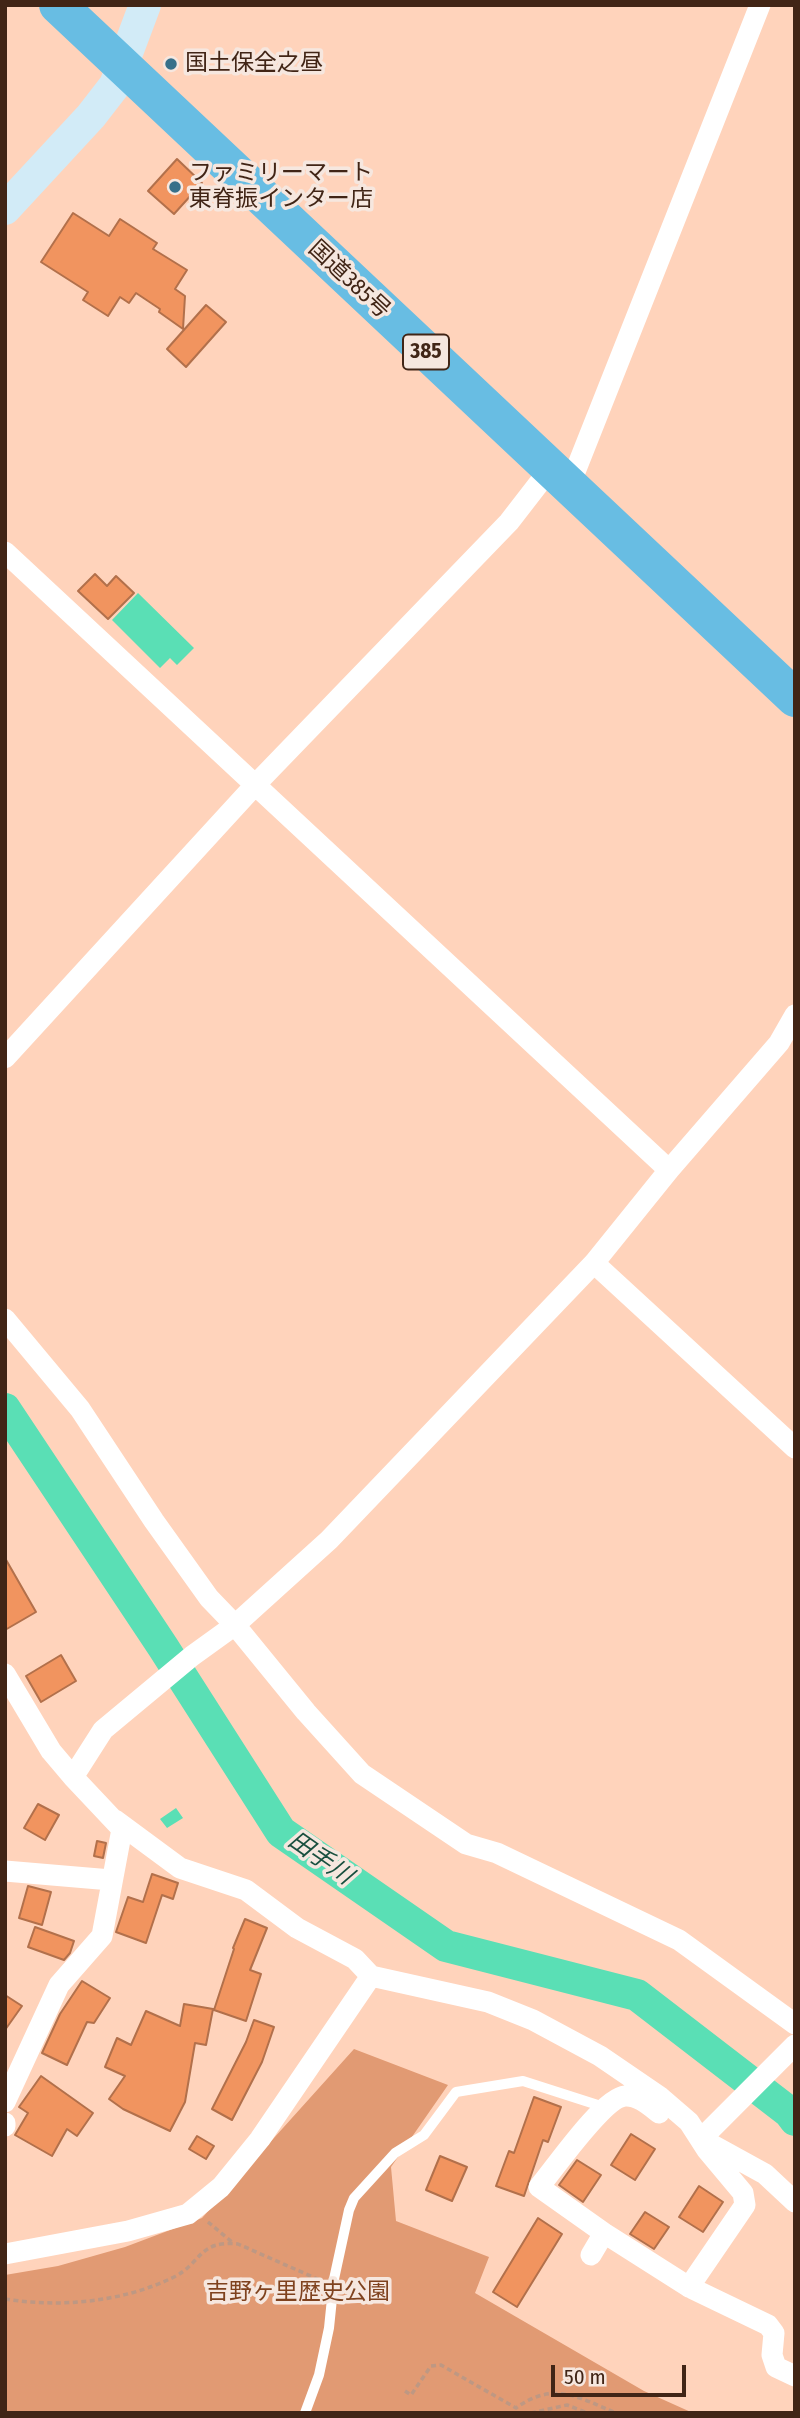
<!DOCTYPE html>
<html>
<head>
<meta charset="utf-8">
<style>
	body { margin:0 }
	#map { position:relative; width:800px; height:2418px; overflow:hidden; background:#ffd3bb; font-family:"Fira Sans Condensed",sans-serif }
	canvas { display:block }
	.frame { position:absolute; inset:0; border:7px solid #412516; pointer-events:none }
	.scale { position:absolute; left:551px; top:2365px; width:135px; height:32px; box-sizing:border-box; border:4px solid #412516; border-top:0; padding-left:9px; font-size:21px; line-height:24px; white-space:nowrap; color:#412516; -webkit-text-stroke:5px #f6e7df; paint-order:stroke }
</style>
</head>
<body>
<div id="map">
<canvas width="800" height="2418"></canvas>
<div class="frame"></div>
<div class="scale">50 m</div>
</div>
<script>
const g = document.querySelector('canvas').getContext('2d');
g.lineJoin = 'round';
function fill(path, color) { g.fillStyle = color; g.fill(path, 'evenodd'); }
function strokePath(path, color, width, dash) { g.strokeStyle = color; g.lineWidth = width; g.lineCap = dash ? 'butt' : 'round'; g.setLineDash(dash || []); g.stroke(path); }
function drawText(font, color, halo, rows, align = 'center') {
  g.font = font + ' "Fira Sans Condensed","Noto Sans JP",sans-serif'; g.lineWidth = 7; g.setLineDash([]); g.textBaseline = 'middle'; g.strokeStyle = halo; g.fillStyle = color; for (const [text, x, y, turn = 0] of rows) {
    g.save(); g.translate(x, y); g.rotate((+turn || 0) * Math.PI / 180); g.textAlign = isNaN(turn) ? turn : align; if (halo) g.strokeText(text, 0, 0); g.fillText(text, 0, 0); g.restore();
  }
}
fill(new Path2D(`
	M354,2049L448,2085L391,2167L396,2221L489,2257L475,2293L644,2391L693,2413H5V2275L58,2266L125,2247L202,2218Z`), '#e19a73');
fill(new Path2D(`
	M138,593L194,648L177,665L170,658L160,668L112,620Z
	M176,1808L183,1818L167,1828L160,1819Z`), '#5adfb5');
strokePath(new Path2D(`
	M5,1409L163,1647L281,1832L446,1946L637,1995L789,2112L795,2120`), '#5adfb5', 32);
const building = new Path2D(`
	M177,159L202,183L174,214L148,191Z
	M73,213L109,236L120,219L157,243L153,249L187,270L175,289L185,296L183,329L159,312L160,309L136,293L129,303L120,297L108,316L83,300L88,292L41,262Z
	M206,305L226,322L186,367L167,349Z
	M95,574L107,586L116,576L134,593L108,619L78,591Z
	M5,1558L36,1612L5,1630Z
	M61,1655L76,1681L41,1702L26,1676Z
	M38,1804L59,1815L45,1840L24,1828Z
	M97,1841L106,1843L103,1858L94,1856Z
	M152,1874L178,1883L173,1899L162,1895L146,1943L116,1932L128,1897L143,1902Z
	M28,1886L51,1892L42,1925L19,1918Z
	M245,1919L267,1928L250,1970L261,1974L246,2021L214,2010L234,1949L233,1948Z
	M35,1927L74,1941L70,1953L64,1960L28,1947Z
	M82,1981L110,1998L94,2023L87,2022L67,2065L42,2053L60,2014Z
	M5,1995L22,2006L5,2030Z
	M184,2004L213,2009L206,2045L195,2043L185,2102L170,2131L123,2109L109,2099L125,2076L105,2067L117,2038L131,2045L146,2011L180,2026Z
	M254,2020L274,2027L262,2062L232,2120L212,2109L246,2042Z
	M41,2076L93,2113L77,2136L67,2129L52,2156L15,2135L28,2113L19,2107Z
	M534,2097L561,2107L548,2142L543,2140L524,2196L496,2186L509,2151L514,2153Z
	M631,2134L655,2149L635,2180L611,2165Z
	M197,2136L214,2146L206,2159L189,2149Z
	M440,2156L467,2167L452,2201L426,2190Z
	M577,2160L601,2175L583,2202L559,2185Z
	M699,2186L723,2202L703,2232L679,2217Z
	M645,2212L669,2227L654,2249L630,2234Z
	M538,2218L562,2234L517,2307L493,2292Z`);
fill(building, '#f1945f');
strokePath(building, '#b2704b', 2);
strokePath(new Path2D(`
	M208,2222L232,2242
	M5,2299C61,2308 123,2302 174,2277C202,2263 198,2240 238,2244L322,2281
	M405,2391L411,2395L431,2366L441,2365L516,2408C553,2381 578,2397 616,2413
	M531,2413L567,2405L588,2413`), '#be9883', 3.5, [5, 3.5]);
strokePath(new Path2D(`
	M305,2413L319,2375L329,2328L334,2279L349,2210L354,2198L395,2153L424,2135L456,2092L523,2081L604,2107`), '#fff', 10);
strokePath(new Path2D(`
	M569,487L760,5
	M5,552L669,1170
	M5,1058L256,784L509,522L550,469
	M594,1263L795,1448
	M5,1319L80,1409L154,1521L209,1598L235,1625L306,1712L362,1774L466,1844L497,1853L679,1940L795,2024
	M5,1674L51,1751L73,1777
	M115,1820L180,1868L246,1890L297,1928L355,1959L371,1976L488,2002L533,2020L600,2056L660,2097L689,2122L707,2150L743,2193L745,2205L689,2287
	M5,1871L111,1880
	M5,2102L59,1985L102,1936L122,1829L73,1777L103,1730L192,1656L235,1625L329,1540L594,1263L669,1170L779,1043L795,1015
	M659,2113C650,2106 638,2095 625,2096C603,2098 555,2168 539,2187L604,2233L689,2287L768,2325L774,2333L772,2355L776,2367L795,2376
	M5,2123V2126
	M701,2139L795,2045
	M705,2141L765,2174L795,2202
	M5,2254L128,2231L188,2214L221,2187L260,2139L371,1976
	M591,2255L604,2233`), '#fff', 21);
strokePath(new Path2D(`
	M5,209L91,116L115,85L145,5`), '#d2ebf7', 32);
strokePath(new Path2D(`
	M58,5L795,698`), '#68bde3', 38);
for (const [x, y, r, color] of [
	[171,64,7,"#37708a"],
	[175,187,7,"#37708a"]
]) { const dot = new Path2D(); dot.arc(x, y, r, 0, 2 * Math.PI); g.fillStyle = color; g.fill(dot); strokePath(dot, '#f6e7df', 2.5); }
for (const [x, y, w] of [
	[426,352,46]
]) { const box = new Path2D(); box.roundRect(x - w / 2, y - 17.5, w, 35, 5); g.fillStyle = '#f6e7df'; g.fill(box); strokePath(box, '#412516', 2); }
drawText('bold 21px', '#412516', null, [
	["385",426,352]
]);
drawText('23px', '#412516', '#f6e7df', [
	["国土保全之昼",185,64],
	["ファミリーマート",189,174],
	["東脊振インター店",189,200]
], 'left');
drawText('23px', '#412516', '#f6e7df', [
	["国道385号",349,280,43]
]);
drawText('23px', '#7f421e', '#f6e7df', [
	["吉野ヶ里歴史公園",298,2293]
]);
drawText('italic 24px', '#19503f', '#f6e7df', [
	["田手川",320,1859,35]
]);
</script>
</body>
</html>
